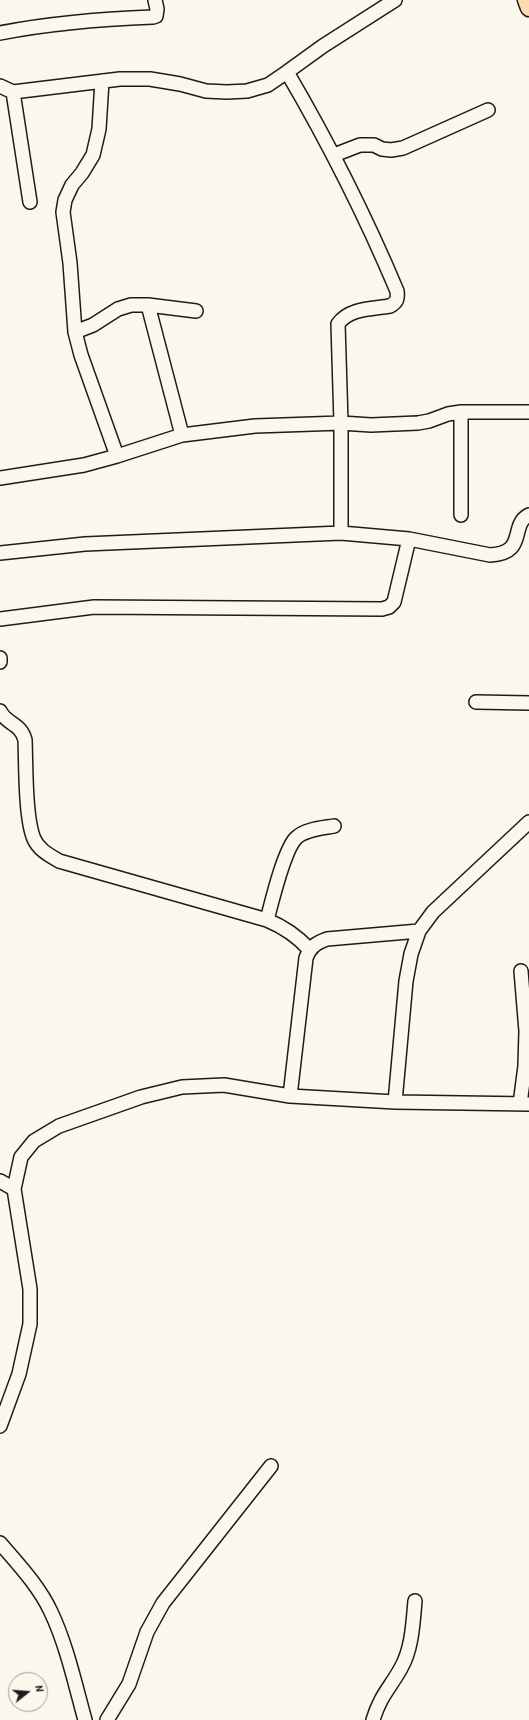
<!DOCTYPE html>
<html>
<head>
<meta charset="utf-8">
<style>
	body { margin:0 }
	#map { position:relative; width:529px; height:1720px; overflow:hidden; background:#fbf7ec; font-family:Kalam,sans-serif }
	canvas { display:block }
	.north { position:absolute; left:8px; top:1672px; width:40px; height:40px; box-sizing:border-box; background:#fbf7ec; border:1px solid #a29f99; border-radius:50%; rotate:73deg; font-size:11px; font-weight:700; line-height:16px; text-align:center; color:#1c1c1c }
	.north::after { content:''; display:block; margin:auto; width:14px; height:18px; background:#1c1c1c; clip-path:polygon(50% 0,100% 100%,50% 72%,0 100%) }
</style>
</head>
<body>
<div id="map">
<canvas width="529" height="1720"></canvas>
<div class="north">N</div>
</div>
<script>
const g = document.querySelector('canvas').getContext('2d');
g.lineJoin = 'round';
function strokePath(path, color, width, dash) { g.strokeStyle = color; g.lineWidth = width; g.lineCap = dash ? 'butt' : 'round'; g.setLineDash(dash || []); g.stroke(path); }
const minor = new Path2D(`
	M0,33C51,23 102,19 153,17L156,16L157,9L155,0
	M0,86L13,92L120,79H150L180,84L206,91L227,92L247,91L268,85L287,72
	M13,92L30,202
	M334,155L360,145H374L382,149L391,150L403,148L488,110
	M148,305L182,435
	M75,332L93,325L118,309L131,305H148L196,311
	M117,456L182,435L255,426L341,423L371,425L418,423L429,421L448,414L461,412H529
	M0,478L84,465L117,456L81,355L75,332L70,263L63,212L65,200L72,185L82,173L93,155L99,129L102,81
	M461,515V412
	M341,533V423L338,324C349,308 372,309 390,306C397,302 398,299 397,291C365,215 328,142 287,72L323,46L395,0
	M0,553L85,544L341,533L409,539L490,555C528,553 509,525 529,515
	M0,619L94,607L382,609L389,607L394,602L409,539
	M0,658V662
	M476,702L529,703
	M0,711C6,724 21,723 25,740C26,764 25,818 34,839C39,850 49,855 59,861L267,920C284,927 296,935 309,949
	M267,920C272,901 284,850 296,838C305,829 323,828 334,826
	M290,1096L306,958C310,947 316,943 327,939L419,931
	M395,1102L406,981L411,954L419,931L433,912L529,822
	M520,1104L525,1066L526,1031L521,971
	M0,1181L14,1189
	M0,1426L19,1374L30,1324V1289L14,1189L21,1157L34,1141L59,1126L141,1097L182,1087L224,1085L290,1096L395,1102L529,1104
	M0,1543C18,1564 39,1586 51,1612C67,1646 75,1684 85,1720
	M107,1720L129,1684L147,1632L163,1603L271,1466
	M373,1720C380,1696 390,1688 401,1668C412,1649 413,1623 415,1601`);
const major = new Path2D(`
	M526,0L529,8`);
strokePath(minor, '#1c1c1c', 16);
strokePath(major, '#1c1c1c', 19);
strokePath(minor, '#fbf7ec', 13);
strokePath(major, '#fddcac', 16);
</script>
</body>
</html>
